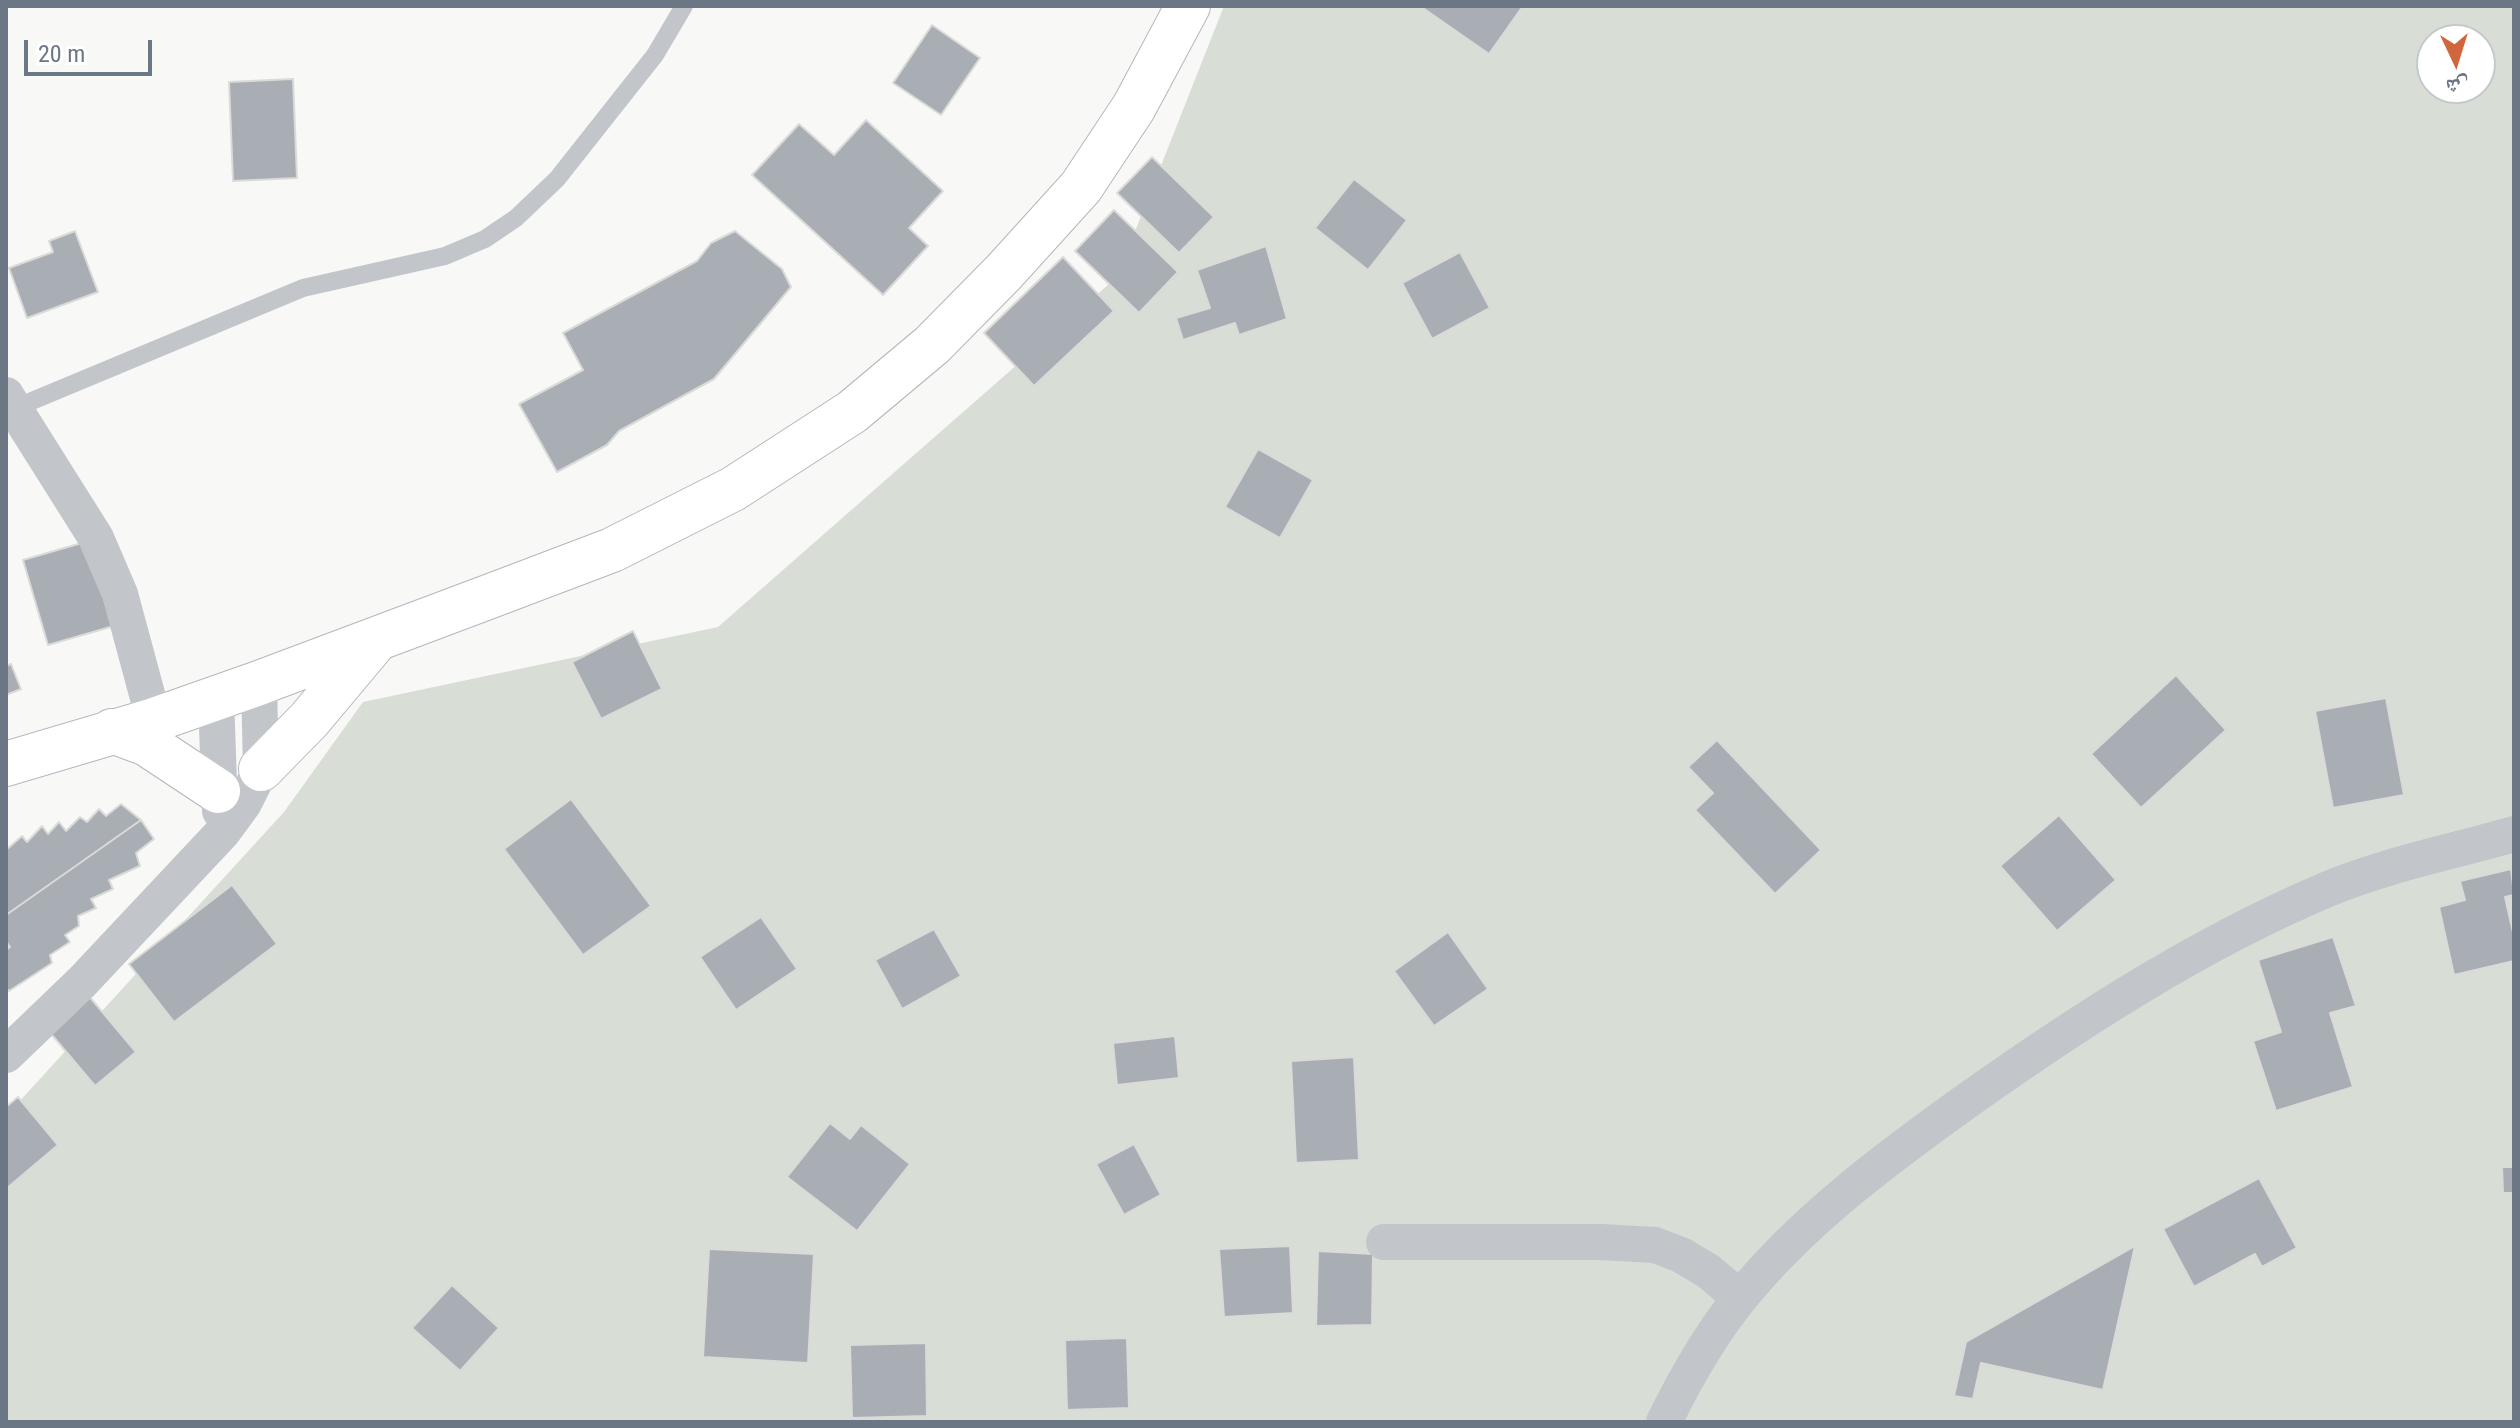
<!DOCTYPE html>
<html>
<head>
<meta charset="utf-8">
<style>
	body { margin:0 }
	#map { position:relative; width:2520px; height:1428px; overflow:hidden; background:#f8f8f6; font-family:"Roboto Condensed","Noto Naskh Arabic",sans-serif }
	canvas { display:block }
	.frame { position:absolute; inset:0; border:8px solid #6b7784; pointer-events:none }
	.north { position:absolute; left:2416px; top:24px; width:80px; height:80px; box-sizing:border-box; background:#fff; border:2px solid #c4c9ce; border-radius:50%; rotate:176deg; font-size:22px; font-weight:700; line-height:32px; text-align:center; color:#6b7784 }
	.north::after { content:''; display:block; margin:auto; width:28px; height:36px; background:#d1663d; clip-path:polygon(50% 0,100% 100%,50% 72%,0 100%) }
	.scale { position:absolute; left:24px; top:40px; width:128px; height:36px; box-sizing:border-box; border:4px solid #6b7784; border-top:0; padding-left:10px; font-size:24px; line-height:28px; white-space:nowrap; color:#6b7784; -webkit-text-stroke:6px #fff; paint-order:stroke }
</style>
</head>
<body>
<div id="map">
<canvas width="2520" height="1428"></canvas>
<div class="frame"></div>
<div class="north">ش</div>
<div class="scale">20 m</div>
</div>
<script>
const g = document.querySelector('canvas').getContext('2d');
g.lineJoin = 'round';
function fill(path, color) { g.fillStyle = color; g.fill(path, 'evenodd'); }
function strokePath(path, color, width, dash) { g.strokeStyle = color; g.lineWidth = width; g.lineCap = dash ? 'butt' : 'round'; g.setLineDash(dash || []); g.stroke(path); }
fill(new Path2D(`
	M1224,6H2514V1422H6V1116L284,812L363,702L718,627L1117,277ZM2432,40H2480V88H2432Z`), '#d8ddd6');
const building = new Path2D(`
	M1420,6H1523L1489,54Z
	M932,25L980,58L941,115L893,83Z
	M293,79L297,178L233,181L229,82Z
	M866,120L943,191L909,228L928,246L883,295L752,175L799,124L834,155Z
	M1152,157L1214,217L1179,253L1117,193Z
	M1354,179L1407,220L1368,270L1315,228Z
	M1114,210L1178,272L1139,313L1075,251Z
	M75,231L98,292L27,318L9,268L53,252L49,241Z
	M735,231L782,269L791,287L714,379L619,431L607,445L557,472L519,404L583,370L563,333L697,261L711,243Z
	M1266,246L1287,319L1239,335L1235,323L1183,340L1176,318L1210,308L1197,270Z
	M1460,252L1490,308L1432,339L1402,283Z
	M1063,257L1114,311L1034,386L984,333Z
	M1258,449L1313,480L1280,538L1225,507Z
	M92,540L117,625L48,645L23,560Z
	M633,631L662,689L601,719L572,662Z
	M11,664L21,689L6,695V666Z
	M2176,675L2226,730L2141,808L2091,754Z
	M2386,698L2404,795L2333,808L2315,711Z
	M1717,740L1821,850L1775,894L1695,810L1713,793L1688,767Z
	M571,799L651,906L583,955L504,849Z
	M121,804L141,820L6,915V850L22,836L27,842L42,826L48,834L59,822L66,831L80,817L87,822L99,809L106,816Z
	M2059,815L2116,880L2057,931L2000,866Z
	M141,820L154,839L136,853L140,866L109,880L113,889L91,899L96,908L78,916L79,926L65,935L70,942L50,955L52,963L9,991L6,988V950L10,947L6,941V915Z
	M2511,869L2514,895L2505,897L2514,937V961L2454,975L2439,907L2465,900L2460,881Z
	M232,885L277,944L174,1022L129,964Z
	M761,917L797,969L736,1010L700,957Z
	M934,929L961,976L902,1009L875,960Z
	M1448,932L1488,989L1434,1026L1394,971Z
	M2333,937L2356,1006L2330,1013L2353,1087L2276,1111L2253,1041L2281,1032L2258,960Z
	M88,995L136,1052L95,1086L47,1029Z
	M1175,1036L1179,1078L1117,1085L1113,1043Z
	M1354,1057L1359,1160L1296,1163L1291,1061Z
	M18,1097L58,1145L6,1189V1107Z
	M830,1123L850,1139L861,1125L910,1164L857,1231L787,1177Z
	M1134,1144L1161,1195L1124,1215L1096,1164Z
	M2502,1167H2514V1193H2503Z
	M2259,1178L2297,1248L2262,1267L2255,1254L2194,1287L2163,1229Z
	M1290,1246L1293,1313L1224,1317L1219,1249Z
	M2135,1246L2103,1390L1981,1363L1973,1399L1954,1396L1966,1342Z
	M709,1249L814,1254L808,1363L703,1357Z
	M1318,1251L1373,1254L1372,1325L1316,1326Z
	M452,1285L499,1328L460,1371L412,1328Z
	M1127,1338L1129,1408L1067,1410L1065,1340Z
	M926,1343L927,1416L852,1418L850,1345Z`);
fill(building, '#a8aeb4');
strokePath(building, '#dadad8', 2);
const secondary = new Path2D(`
	M112,731L147,744L218,791
	M6,764L154,720L259,683L488,597L612,550L733,489L852,412L932,345L1004,272L1081,187L1134,107L1188,6
	M261,769L309,720L376,640`);
strokePath(secondary, '#b3b7bc', 46);
strokePath(new Path2D(`
	M15,408L303,288L445,256L485,239L516,218L557,179L655,55L684,6`), '#c2c5c9', 18);
strokePath(new Path2D(`
	M6,395L96,538L120,594L154,720
	M216,698L220,811
	M6,1055L82,982L222,833L244,803L261,769L259,683
	M1384,1242H1601L1655,1245L1681,1255L1708,1271L1740,1298
	M1664,1422C1685,1379 1710,1335 1740,1298C1803,1220 1887,1158 1968,1100C2081,1020 2200,943 2328,889C2388,864 2452,852 2514,834`), '#c2c5c9', 36);
strokePath(secondary, '#fff', 44);
</script>
</body>
</html>
